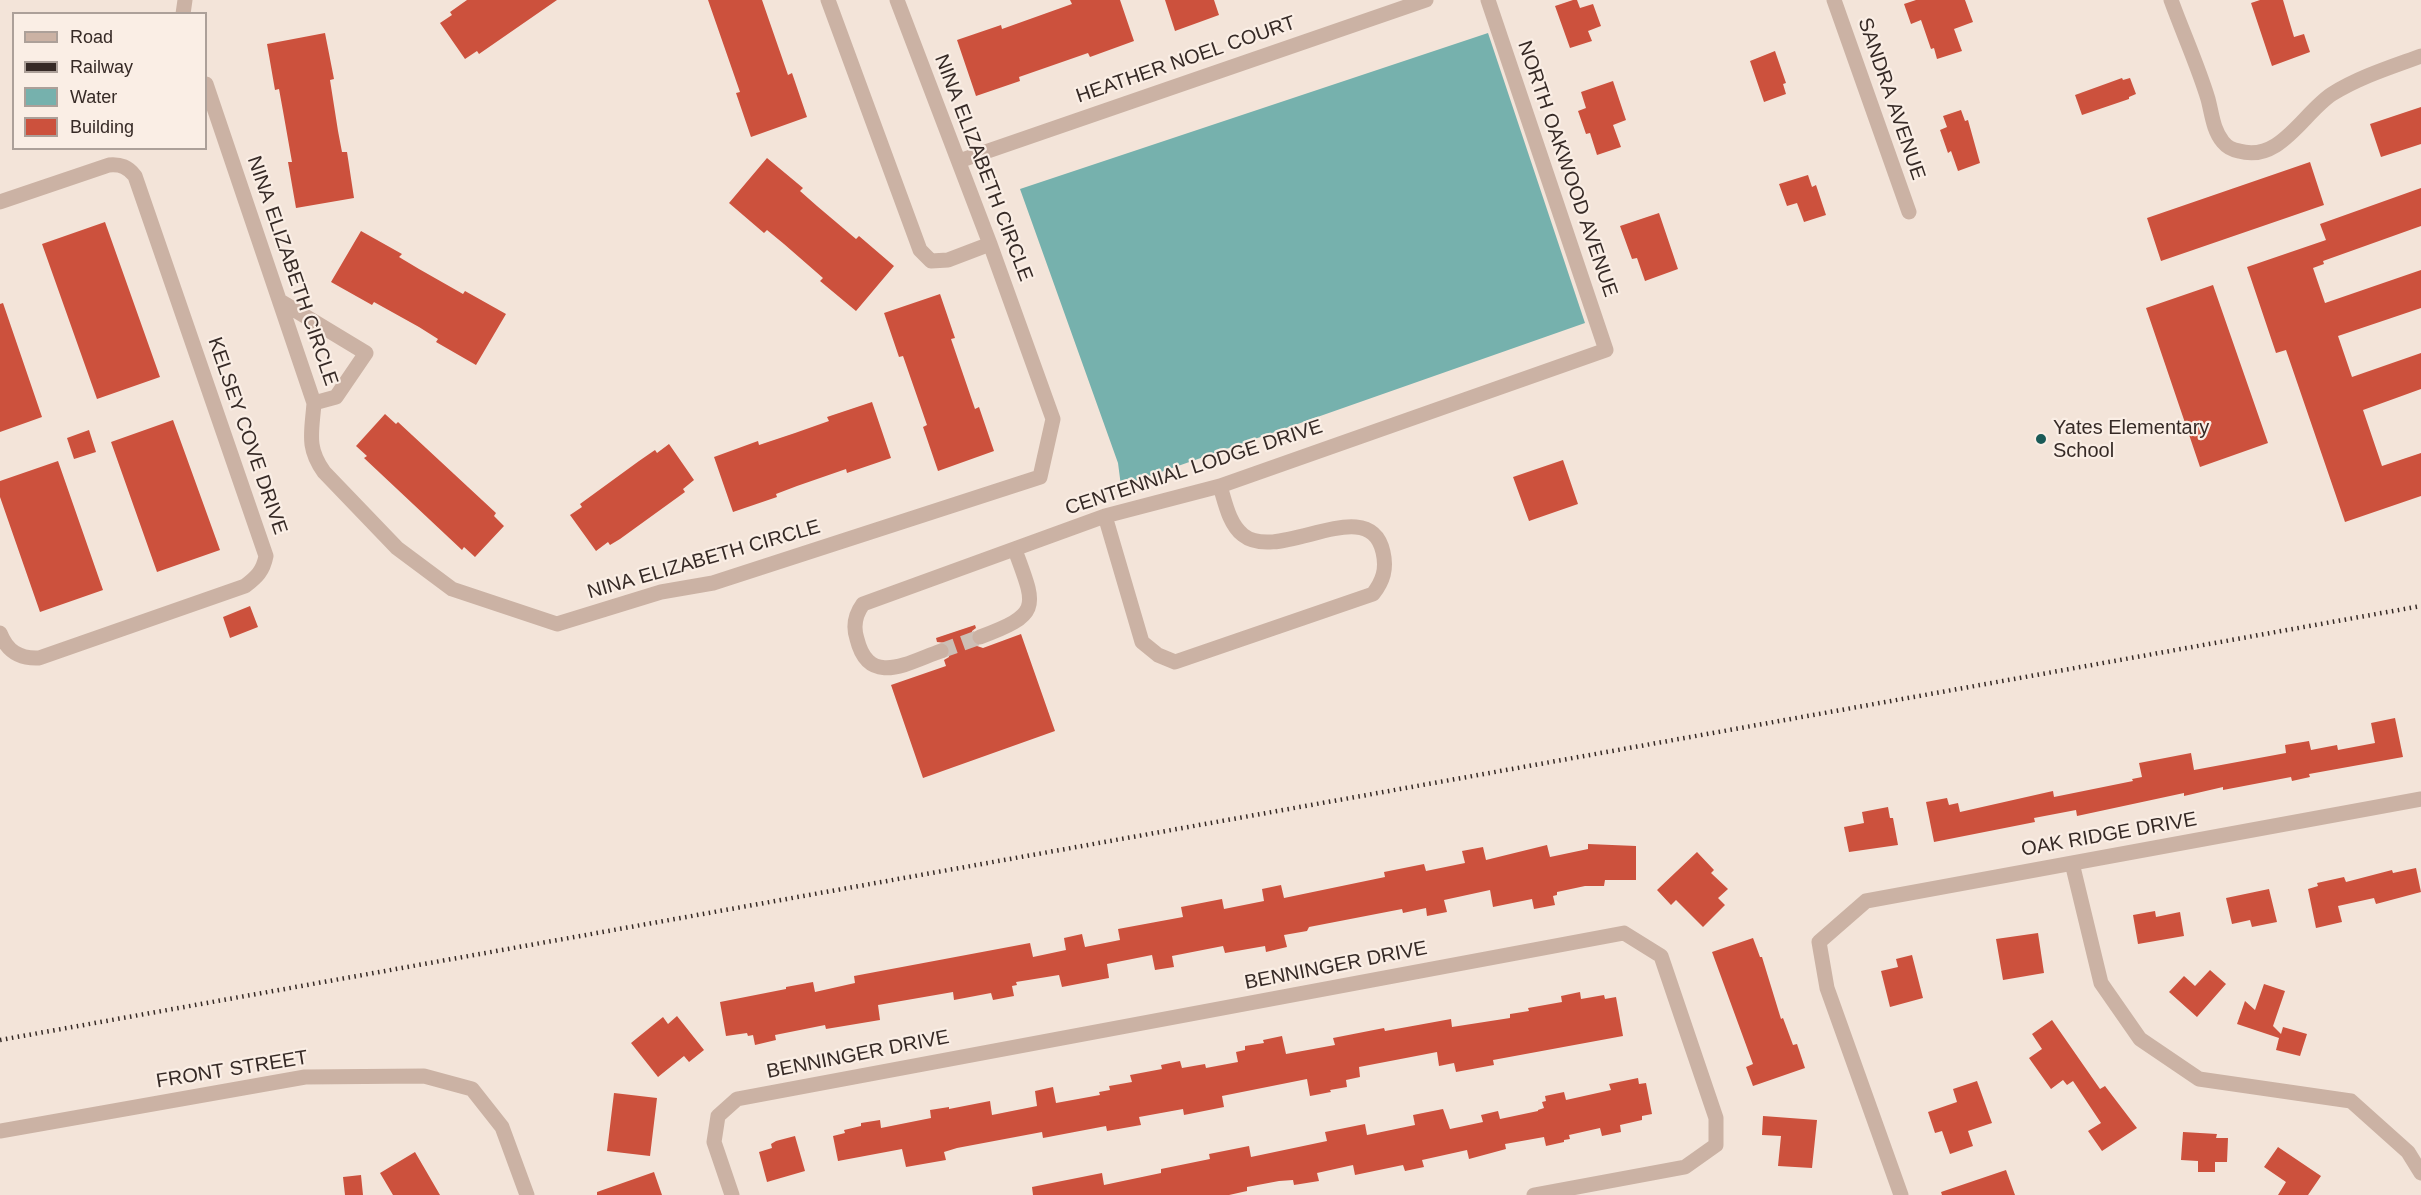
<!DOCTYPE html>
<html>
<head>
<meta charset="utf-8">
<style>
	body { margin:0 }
	#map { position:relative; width:2421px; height:1195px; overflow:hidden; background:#f3e4d9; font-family:Helvetica,sans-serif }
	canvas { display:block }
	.legend { position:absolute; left:12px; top:12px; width:195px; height:138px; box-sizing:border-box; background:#faeee5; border:2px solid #aca099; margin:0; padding:8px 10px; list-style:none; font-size:18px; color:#362a26 }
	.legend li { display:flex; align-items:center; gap:12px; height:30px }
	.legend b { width:30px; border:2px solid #aca099 }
</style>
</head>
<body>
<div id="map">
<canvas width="2421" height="1195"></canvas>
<ul class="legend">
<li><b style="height:8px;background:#cbb2a4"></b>Road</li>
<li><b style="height:8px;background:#362a26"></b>Railway</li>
<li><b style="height:16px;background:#76b1ad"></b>Water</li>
<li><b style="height:16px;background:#cc513d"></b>Building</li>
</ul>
</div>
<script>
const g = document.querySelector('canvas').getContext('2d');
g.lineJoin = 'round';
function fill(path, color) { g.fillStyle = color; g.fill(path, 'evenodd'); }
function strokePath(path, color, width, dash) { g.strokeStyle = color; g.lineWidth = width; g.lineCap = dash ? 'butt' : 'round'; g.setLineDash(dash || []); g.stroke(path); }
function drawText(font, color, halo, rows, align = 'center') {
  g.font = font + ' Helvetica,sans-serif'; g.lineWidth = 4.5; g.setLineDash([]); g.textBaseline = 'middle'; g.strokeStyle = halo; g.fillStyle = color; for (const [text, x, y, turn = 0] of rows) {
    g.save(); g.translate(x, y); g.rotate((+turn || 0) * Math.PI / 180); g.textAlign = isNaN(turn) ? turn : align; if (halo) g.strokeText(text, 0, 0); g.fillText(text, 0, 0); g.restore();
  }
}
fill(new Path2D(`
	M1488,33L1585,323L1121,486L1118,463L1020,189Z`), '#76b1ad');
fill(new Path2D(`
	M467,0H557L479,54L477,51L465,59L440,23L452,15L450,12Z
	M708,0H762L788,75L792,73L807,117L751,137L736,93L740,92Z
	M1070,0H1120L1134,41L1090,57L1088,53L1019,77L1020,81L976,96L957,40L1001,25L1002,29L1072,4Z
	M1165,0H1214L1219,15L1175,31Z
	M1573,0H1577L1580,8L1593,4L1601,26L1588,31L1592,41L1570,48L1555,6Z
	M1916,0H1965L1973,22L1954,29L1962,51L1937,59L1934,48L1931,49L1921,20L1911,24L1904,4Z
	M2260,0H2283L2294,37L2304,34L2310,52L2272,66L2251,3Z
	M325,33L334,79L330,80L338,131L342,152H347L354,198L296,208L288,162H292L283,111L279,89L275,90L267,44Z
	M1775,51L1786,83L1783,84L1786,94L1764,102L1750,61Z
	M2122,78L2123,80L2130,78L2136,94L2129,97V99L2082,115L2075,95Z
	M1613,81L1626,120L1613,125L1621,147L1597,155L1590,133L1586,134L1578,111L1586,108L1581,92Z
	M2421,107V144L2381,157L2370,124Z
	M1961,110L1965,121L1968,120L1980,163L1958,171L1951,151L1948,153L1940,130L1947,127L1943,116Z
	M767,158L803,188L800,191L817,206L856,239L859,236L894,266L856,311L820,281L823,278L784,244L767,230L764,233L729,203Z
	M2310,162L2324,205L2161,261L2147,218Z
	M1808,175L1812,187L1816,185L1826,215L1804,222L1797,203L1787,206L1779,184Z
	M2421,188V226L2323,261L2324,264L2313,268L2325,303L2421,270V308L2338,336L2352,377L2421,353V389L2363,410L2382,466L2421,453V496L2345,522L2286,350L2276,353L2247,267L2326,240L2320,224Z
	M1659,213L1678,269L1645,281L1637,258L1632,259L1620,226Z
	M105,222L160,377L97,399L42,244Z
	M361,231L402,254L399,257L419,269L463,294L465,291L506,314L476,365L436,342L438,339L419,327L374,302L372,305L331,282Z
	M2213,285L2268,443L2200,467L2146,308Z
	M940,294L955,338L951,339L975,409L979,407L994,451L938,471L923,427L927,425L903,356L899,357L884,313Z
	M3,303L42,417L0,432V304Z
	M872,402L891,458L847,473L846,469L797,486L776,494L777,497L733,512L714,457L758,441L759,445L795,433L829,421L827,417Z
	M385,414L396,424L398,422L496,513L494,516L504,526L475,557L464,547L462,550L364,458L367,456L356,446Z
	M173,420L220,550L157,572L111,442Z
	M89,430L96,452L74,459L67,438Z
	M669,444L694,480L683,489L685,492L620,539L610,545L608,542L596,551L570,515L582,507L580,504L639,461L655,450L657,453Z
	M1563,460L1578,504L1529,521L1513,477Z
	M58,461L103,590L40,612L0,497V481Z
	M250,606L258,627L230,638L223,617Z
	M975,625L976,628L972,631L971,640L974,645L983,648L1021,634L1055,731L923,778L891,685L946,666L944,660L949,657L950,648L947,643L937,642L936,638Z
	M2395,718L2403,757L2309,774L2310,777L2292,781L2291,777L2223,790V787L2184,796V793L2077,816L2076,810L2034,818L2035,822L1934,842L1926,802L1947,798L1949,805L1958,803L1960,812L2053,791L2054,797L2133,781L2132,779L2142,777L2139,763L2191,753L2194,770L2286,753L2285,745L2309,741L2311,750L2337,745L2338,750L2375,743L2371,723Z
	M1888,807L1890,818H1893L1898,845L1849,852L1844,827L1864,823L1862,812Z
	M1588,844L1636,846V880H1605L1604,886H1585L1557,892V895L1553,896L1555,905L1534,909L1532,899L1493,907L1490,890L1444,900L1447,912L1427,916L1426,908L1403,913L1402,909L1309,927L1307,931L1284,935L1287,947L1266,952L1265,946L1225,953L1223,946L1172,956L1174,967L1155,970L1152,955L1107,964L1109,978L1062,987L1059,975L1016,982L1017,985L1012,986L1014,996L993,1000L991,993L954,1000L953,992L878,1005L880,1020L826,1029L825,1025L775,1035L776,1040L755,1045L753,1035L748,1036L747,1033L726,1036L720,1002L786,989V987L813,982L815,992L855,983L854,976L1030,943L1033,957L1066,950L1064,938L1082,934L1085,947L1120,940L1118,929L1183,917L1181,907L1222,899L1224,909L1264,901L1262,889L1281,885L1284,898L1385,877L1384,872L1424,864L1426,871L1465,863L1462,851L1483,847L1486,860L1547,845L1550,857L1588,849Z
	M1697,852L1714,870L1711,873L1728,889L1718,898L1725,905L1703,927L1676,900L1671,905L1657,890Z
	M2416,868L2421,892L2376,904L2374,898L2338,906L2342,922L2316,928L2308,889L2318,886L2317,883L2344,877L2346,882L2392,870L2393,873Z
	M2269,889L2277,922L2252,927L2250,920L2232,924L2226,898Z
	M2155,911L2156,917L2180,912L2184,936L2138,944L2133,915Z
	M2038,933L2044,973L2003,980L1996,939Z
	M1753,938L1760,957H1762L1781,1019L1783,1018L1793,1045L1797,1044L1805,1068L1753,1086L1746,1067L1753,1064L1712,952Z
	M1912,955L1923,998L1890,1007L1881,971L1898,967L1896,959Z
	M2210,970L2226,984L2197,1017L2169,992L2184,976L2195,986Z
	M2264,984L2285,991L2273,1026L2281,1034L2283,1027L2307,1034L2300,1056L2276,1050L2279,1038L2237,1024L2245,1001L2255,1010Z
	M1580,992L1581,999L1604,995L1605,999L1616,997L1623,1036L1493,1060L1494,1065L1456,1072L1454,1063L1439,1066L1437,1052L1359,1067L1360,1077L1346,1080L1347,1087L1330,1090L1331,1092L1310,1096L1307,1079L1222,1096L1224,1107L1184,1115L1183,1109L1139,1117L1141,1125L1107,1131L1106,1126L1043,1138L1042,1132L957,1148L944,1152L946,1160L906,1167L902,1149L838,1161L833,1136L845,1133L844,1130L861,1126V1123L880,1120L881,1128L931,1118L930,1110L949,1107V1109L990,1101L992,1115L1037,1106L1035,1091L1053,1087L1056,1103L1100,1095L1099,1092L1110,1090L1109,1086L1132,1082L1130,1075L1162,1069L1161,1065L1180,1061L1182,1068L1205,1064L1206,1068L1238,1062L1236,1052L1245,1050V1046L1264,1043L1263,1040L1282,1036L1286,1054L1335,1045L1333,1038L1384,1028L1385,1031L1451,1019L1452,1027L1510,1018V1014L1529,1011L1528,1008L1562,1002L1561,996Z
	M677,1016L704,1050L689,1062L684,1056L658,1077L631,1043L663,1017L668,1024Z
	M2052,1020L2100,1089L2105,1086L2137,1128L2102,1151L2088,1131L2101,1123L2073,1081L2067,1085L2063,1080L2051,1089L2029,1058L2042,1049L2032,1034Z
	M1638,1078L1639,1084L1646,1083L1652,1114L1642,1116V1120L1620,1125L1621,1132L1602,1136L1600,1128L1569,1135L1570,1139L1564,1140V1142L1546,1146L1544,1137L1505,1144L1506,1149L1469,1159L1467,1150L1422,1160L1424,1167L1405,1171L1403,1165L1355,1175L1353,1165L1317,1173L1319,1181L1294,1185L1293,1180L1279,1181L1247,1187V1191L1229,1195H1033L1032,1187L1102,1173L1104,1185L1161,1173V1169L1210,1159L1209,1154L1249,1146L1251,1157L1327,1141L1325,1132L1365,1124L1367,1135L1415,1125L1413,1115L1443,1109L1450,1129L1483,1122L1481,1115L1498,1111L1500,1119L1538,1111V1110L1544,1108L1542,1102L1546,1101L1545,1096L1564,1092L1566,1100L1611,1090L1609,1084Z
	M1977,1081L1992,1123L1968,1131L1973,1146L1950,1154L1942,1131L1935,1133L1928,1112L1957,1102L1953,1089Z
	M614,1093L657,1098L650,1156L607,1151Z
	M1763,1116L1817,1120L1812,1168L1778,1166L1781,1136L1762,1135Z
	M2183,1132L2217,1134L2216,1138H2228L2227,1162H2215V1172H2198V1161L2181,1160Z
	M795,1136L805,1171L767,1182L759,1152L772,1148L771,1144L776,1141Z
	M2278,1147L2321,1176L2308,1195H2278L2286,1182L2264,1167Z
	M415,1152L440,1195H393L380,1173Z
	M2006,1170L2015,1195H1942L1941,1192Z
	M654,1172L662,1195H597V1192Z
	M361,1175L363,1195H345L343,1177Z`), '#cc513d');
strokePath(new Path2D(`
	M941,651L980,637`), '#cdbfb5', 15, [15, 8]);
strokePath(new Path2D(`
	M828,0L920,250L931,261L948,260L990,244
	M1834,0L1909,212
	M2171,0C2183,33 2198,66 2208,99C2212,114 2213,130 2223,142C2227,147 2233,150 2239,151C2280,163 2303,113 2332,94C2359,77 2391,67 2421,56
	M183,14L185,0
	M206,84L314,403C312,432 306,447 324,472L397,548L452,589L557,624L661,592L713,583L1040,477L1053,419L990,244L897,0
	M959,161L1426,0
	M0,202L109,165C121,164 128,167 135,176L266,556C263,571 257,577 245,586L39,658C19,659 7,651 0,633
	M280,301L366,353L336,397L314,403
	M1105,516L1142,642L1158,655L1175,662L1373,594C1383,581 1387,569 1383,552C1369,491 1279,564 1243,535C1229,524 1225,502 1220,486
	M980,637C1042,614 1036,607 1015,550
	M941,651C909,662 869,688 857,639C853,627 855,615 863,604L1105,516L1220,486L1606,350L1488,0
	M2072,863L2101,983L2140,1039L2199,1079L2351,1101L2408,1152L2421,1173
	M0,1131L305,1077L424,1076L472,1089L502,1127L527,1195
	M732,1195L714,1142L718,1116L737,1099L1624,933L1661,956L1716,1118V1145L1685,1167L1534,1195
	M1901,1195L1827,988L1819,942L1866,901L2421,799`), '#cbb2a4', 15);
strokePath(new Path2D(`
	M0,1040L2421,606`), '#362a26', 4.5, [1.5, 4.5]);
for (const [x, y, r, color] of [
	[2041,439,6,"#1a5a57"]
]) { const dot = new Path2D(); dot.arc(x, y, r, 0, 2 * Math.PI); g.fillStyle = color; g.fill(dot); strokePath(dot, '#faeee5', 2); }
drawText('20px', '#362a26', '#faeee5', [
	["HEATHER NOEL COURT",1186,60,-19],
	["SANDRA AVENUE",1891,99,71],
	["NINA ELIZABETH CIRCLE",983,168,69],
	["NORTH OAKWOOD AVENUE",1567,169,71],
	["NINA ELIZABETH CIRCLE",292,271,71],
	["KELSEY COVE DRIVE",247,436,71],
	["CENTENNIAL LODGE DRIVE",1194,468,-18],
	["NINA ELIZABETH CIRCLE",704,560,-16],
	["OAK RIDGE DRIVE",2109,835,-10],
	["BENNINGER DRIVE",1336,966,-11],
	["BENNINGER DRIVE",858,1055,-11],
	["FRONT STREET",232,1070,-9]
]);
drawText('20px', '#362a26', '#faeee5', [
	["Yates Elementary",2053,428],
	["School",2053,451]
], 'left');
</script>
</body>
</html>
